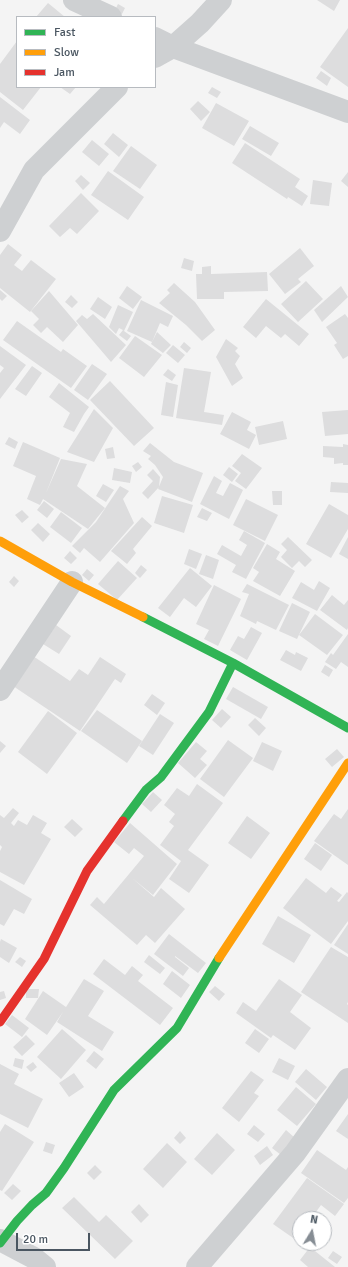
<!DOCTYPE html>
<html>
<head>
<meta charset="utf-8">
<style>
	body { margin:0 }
	#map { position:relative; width:348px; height:1267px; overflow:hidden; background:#f4f4f4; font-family:Signika,sans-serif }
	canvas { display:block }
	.legend { position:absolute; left:16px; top:16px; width:140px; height:72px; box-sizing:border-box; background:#fff; border:1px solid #b7bbc0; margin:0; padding:5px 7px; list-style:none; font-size:12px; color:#4a5661 }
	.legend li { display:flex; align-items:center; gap:8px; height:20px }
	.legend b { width:20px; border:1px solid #b7bbc0 }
	.north { position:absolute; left:292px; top:1211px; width:40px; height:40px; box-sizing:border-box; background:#fff; border:1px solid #b7bbc0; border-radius:50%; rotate:10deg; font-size:11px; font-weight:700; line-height:16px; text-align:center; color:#4a5661 }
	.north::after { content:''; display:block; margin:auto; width:14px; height:18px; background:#868d94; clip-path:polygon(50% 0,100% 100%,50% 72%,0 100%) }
	.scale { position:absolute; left:16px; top:1233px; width:74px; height:18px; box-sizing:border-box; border:2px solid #4a5661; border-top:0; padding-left:5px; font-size:12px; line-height:14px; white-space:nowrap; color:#4a5661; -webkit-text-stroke:3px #fff; paint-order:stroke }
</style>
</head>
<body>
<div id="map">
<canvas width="348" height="1267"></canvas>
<ul class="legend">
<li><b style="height:5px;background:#30b455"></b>Fast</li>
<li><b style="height:5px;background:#ff9f0a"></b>Slow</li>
<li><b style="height:5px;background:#e5322d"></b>Jam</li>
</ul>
<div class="north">N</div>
<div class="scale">20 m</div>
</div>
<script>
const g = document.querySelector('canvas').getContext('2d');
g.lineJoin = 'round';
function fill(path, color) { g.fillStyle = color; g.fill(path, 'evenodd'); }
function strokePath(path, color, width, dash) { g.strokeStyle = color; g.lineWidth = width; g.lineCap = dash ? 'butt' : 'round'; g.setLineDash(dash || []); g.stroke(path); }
fill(new Path2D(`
	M317,0H340L334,11Z
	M48,3L65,17H36Z
	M118,4L125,8L122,14L115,10Z
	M348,28V87L320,67Z
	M17,41V87H41L23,110L0,92V64Z
	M321,71L331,78L327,86L316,78Z
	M60,87H76L70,94Z
	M212,87L221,92L217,98L208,93Z
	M0,97L30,120L20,134L4,122L0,128Z
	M198,101L210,112L201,121L190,109Z
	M216,103L249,121L234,146L202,128Z
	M250,126L279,143L271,156L242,139Z
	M113,133L128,145L119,157L104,144Z
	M92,140L109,154L99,166L82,152Z
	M245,143L300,179L295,187L308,196L302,206L288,197L287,199L232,163Z
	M131,146L157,165L140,189L113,171Z
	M108,171L144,197L128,220L91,195Z
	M348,172V187L341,181Z
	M81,175L90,183L83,190L75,181Z
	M313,180L332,183L329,206L310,204Z
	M81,193L99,211L77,234L70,228L60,237L49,226Z
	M8,244L22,255L14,265L22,271L31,260L56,279L30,312L0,288V255Z
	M300,248L314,266L298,279L301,282L285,294L269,274Z
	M184,258L194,261L192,271L181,268Z
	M211,266V274L267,272L268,291L224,292V299H197L196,274H202V267Z
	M306,281L323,299L298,322L281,304Z
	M174,283L195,302L215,330L202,341L186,325L159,303L170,293L167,290Z
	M127,286L142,297L133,309L119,298Z
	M341,286L348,297L322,322L314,310Z
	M0,290L7,296L2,301L0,299Z
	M49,291L78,325L63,342L47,327L41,333L33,325L39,319L31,311Z
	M71,295L78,302L72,308L65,302Z
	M98,297L112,307L105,319L90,309Z
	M266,299L309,334L299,346L285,334L281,338L266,326L256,338L243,327Z
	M141,300L173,316L168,327L160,323L152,342L127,331Z
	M118,305L133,312L124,331L131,336L127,341L119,335L123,330L119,328L116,334L109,327Z
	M93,314L126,345L111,362L76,321L82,315L87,319Z
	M345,314L348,318V356L343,359L334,345L337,343L326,327Z
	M17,321L61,352L63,349L87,366L71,388L3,340Z
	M157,332L171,345L163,353L151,344Z
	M135,336L162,355L144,377L119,358Z
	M226,339L238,348L235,351L240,356L235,364L243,378L232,386L216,357Z
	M184,342L191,348L187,353L180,347Z
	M173,345L185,355L178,363L166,353Z
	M0,346L26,365L0,399V373L4,368L0,365Z
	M92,364L107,374L88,400L74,390Z
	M32,366L42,373L26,396L15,389Z
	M184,368L211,372L204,412L224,415L222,425L176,418Z
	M168,369L176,375L172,381L163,375Z
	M110,381L154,428L134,446L90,400Z
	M166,382L178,385L173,417L161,415Z
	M59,383L89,407L84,414L74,432L63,427L70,413L49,397Z
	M94,409L113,428L94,462L67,452Z
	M348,410V434L325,436L322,412Z
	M232,412L251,422L247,430L256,435L249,449L220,434Z
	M283,421L287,439L259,445L255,427Z
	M9,437L18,442L15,449L5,444Z
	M23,442L60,458L46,493L61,459L87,464L77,486L105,508L88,529L43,499L40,505L27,499L36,476L13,466Z
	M150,443L174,462L203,473L192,502L158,489L163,477L155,465L148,459L151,456L143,451Z
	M343,444L348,445V465H343V463L334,464V458L323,457V446L343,447Z
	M113,447L115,458L107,459L105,449Z
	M242,454L262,468L246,489L235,481L241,473L232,466Z
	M138,462L142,467L136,472L132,466Z
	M229,467L238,474L232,482L223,475Z
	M114,468L132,472L130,483L112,480Z
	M153,469L160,477L159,487L148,499L142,493L153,481L147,475Z
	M214,476L222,481L216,493L223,496L230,483L243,490L229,519L200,504Z
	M331,482L348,483V493L330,492Z
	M103,484L114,490L106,502L96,496Z
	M120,486L129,491L123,499L134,523L100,562L84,548L80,553L72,546L96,522Z
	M272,491H282V505H273Z
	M162,496L193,505L184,533L154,523Z
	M246,499L278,515L265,541L233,525Z
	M44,501L54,509L47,518L37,510Z
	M329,504L348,515V529L331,558L306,544Z
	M202,508L212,513L207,521L197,517Z
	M22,510L29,517L22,523L15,515Z
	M61,512L82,528L71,543L50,527Z
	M142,517L152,526L133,549L136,553L127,564L111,551Z
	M38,523L50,534L43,542L31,530Z
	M244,531L265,543L246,579L232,572L236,565L217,554L222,545L241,556L247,545L239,540Z
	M288,537L312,560L305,567L299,561L292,568L281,557L287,550L281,544Z
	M348,537V559L339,554Z
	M267,544L280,552L276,559L295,571L280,596L253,581L259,572L253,568Z
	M189,549L202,554L196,569L184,564Z
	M70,551L77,558L71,564L64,558Z
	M206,555L219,560L213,579L199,574Z
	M118,561L137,578L117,600L98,584Z
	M141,565L147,570L140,578L135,573Z
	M190,568L212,586L196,607L184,598L170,617L158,608Z
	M87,569L94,575L89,581L82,575Z
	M14,576L19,581L14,587L9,582Z
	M319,581L330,588L317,611L292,598L301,582L314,590Z
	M247,584L289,605L276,630L257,621L256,624L240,616L249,594L242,592Z
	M214,585L241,599L218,646L204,639L209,630L196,624Z
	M332,595L344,605L348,600V628L347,630L320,610Z
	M292,603L310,612L297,639L279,631Z
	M315,614L343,635L327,655L299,635Z
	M56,625L71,636L59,654L43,644Z
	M251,627L262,633L247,660L230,650L238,636L244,639Z
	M348,634V667L341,662L336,669L325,662L331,653L333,655Z
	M286,650L295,655L296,652L308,658L301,671L280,660Z
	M33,656L70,681L79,669L88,675L100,657L126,674L121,683L115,679L80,731L13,686Z
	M325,665L333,670L329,677L321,672Z
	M233,687L268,707L261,719L226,699Z
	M152,694L165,703L157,715L144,705Z
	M222,709L231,717L221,728L212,720Z
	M97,710L142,741L127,763L81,731Z
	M48,711L77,733L47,774L18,752Z
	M160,714L174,723L153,755L139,746Z
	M255,718L266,728L259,736L248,725Z
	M228,740L253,758L224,797L200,779Z
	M0,741L6,746L0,753Z
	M196,742L207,751L200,759L207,765L195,778L178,763Z
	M262,742L282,751L273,771L253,761Z
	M337,749L344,757L332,767L325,759Z
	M197,784L223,803L188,850L209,865L189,893L169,879L181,861L160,845L174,826L169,822L175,814L164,805L177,788L189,796Z
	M153,792L162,800L151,812L142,804Z
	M13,808L19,813L11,823L14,826L18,820L27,825L33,815L47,823L41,833L51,839L24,885L0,872V851L2,847L0,845V815L4,818Z
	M348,809V865L314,841L334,814L341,819Z
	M247,816L270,833L251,859L228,843Z
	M72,819L83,829L75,837L64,827Z
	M130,823L177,864L153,895L132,878L154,897L161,888L185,909L155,943L146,935L137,945L90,905L97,897L104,904L144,856L134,848L129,854L114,842Z
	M315,843L332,855L321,871L304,859Z
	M306,878L326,893L331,887L342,895L337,901L339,902L347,892L348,893V921L331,944L283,908Z
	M0,880L32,899L24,914L14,909L4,926L0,924Z
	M278,916L311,935L294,963L262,944Z
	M348,924V954L334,945Z
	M169,934L206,963L198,973L175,956V957L189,968L183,976L154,954Z
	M1,939L17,948L9,963L0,957V942Z
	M331,947L348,957V1002L347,1004L348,1005V1023L301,992Z
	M149,955L165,968L160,974L144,962Z
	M20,957L26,961L22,967L15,962Z
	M104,959L125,975L132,966L143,975L138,981L173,1008L160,1025L93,974Z
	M172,971L190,985L181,998L163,984Z
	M84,979L104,991L88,1016L114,1032L102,1051L57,1022L63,1012L47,1035L25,1019L43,991L66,1007Z
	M279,979L302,995L290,1012L311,1028L295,1050L273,1035L271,1038L236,1013L243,1002L256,1011Z
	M215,986L225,994L219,1001L209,992Z
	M26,989H39L38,998H26Z
	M4,991L6,998L0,1000V992Z
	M12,1015L29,1028L22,1037L5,1024Z
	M62,1029L86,1050L61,1079L37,1057Z
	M255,1029L269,1039L259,1053L245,1043Z
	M26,1035L35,1044L22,1056L13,1047Z
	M94,1051L104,1059L96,1069L86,1061Z
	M15,1058L24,1060L22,1069L13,1066Z
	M279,1058L295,1066L288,1080L272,1072Z
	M33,1062L37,1067L31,1072L26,1067Z
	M0,1064L19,1074L14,1084L43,1099L28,1128L0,1114Z
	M306,1069L327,1087L316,1100L295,1082Z
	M251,1071L264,1080L254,1093L259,1096L239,1122L222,1108Z
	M74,1073L84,1087L69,1097L59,1083Z
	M296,1087L316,1104L297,1126L277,1110Z
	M348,1114V1139L336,1131Z
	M5,1124L34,1142L2,1191L0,1190V1132Z
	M254,1125L265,1134L258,1142L247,1134Z
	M286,1130L295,1138L281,1155L272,1148Z
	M180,1131L186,1138L180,1144L174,1138Z
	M217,1133L235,1150L212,1175L194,1159Z
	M46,1142L55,1145L52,1154L43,1151Z
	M167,1143L187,1162L163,1188L143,1169Z
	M267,1146L273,1155L260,1165L254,1156Z
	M317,1150L346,1170L348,1167V1198L344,1203L301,1173Z
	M95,1165L102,1172L94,1180L87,1173Z
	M307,1178L344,1204L335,1216L321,1205L311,1219H300V1234L296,1240L273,1224Z
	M13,1184L21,1191L12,1200L4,1193Z
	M74,1197L99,1222L106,1215L133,1241L115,1259L62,1208Z
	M139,1204L149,1215L141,1223L131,1212Z
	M310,1247L335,1267H308L300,1260Z
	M333,1251L342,1257L337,1264L328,1258Z`), '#ddddde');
strokePath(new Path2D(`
	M74,0L111,17
	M155,38L173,47L348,112
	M155,57L173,47L200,23L221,0
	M0,231L34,170L117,87
	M0,690L72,582
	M0,1240L34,1258L45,1267
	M197,1267L295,1153L348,1079`), '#ced0d2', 22);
strokePath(new Path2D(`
	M143,617L233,663L348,728
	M123,821L146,790L161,777L209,712L233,663
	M0,1243L17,1221L32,1205L46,1193L64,1168L114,1090L177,1028L219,958`), '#30b455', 9);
strokePath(new Path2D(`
	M0,541L72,582L143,617
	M219,958L348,763`), '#ff9f0a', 9);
strokePath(new Path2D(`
	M0,1022L44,959L87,871L123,821`), '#e5322d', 9);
</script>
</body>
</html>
